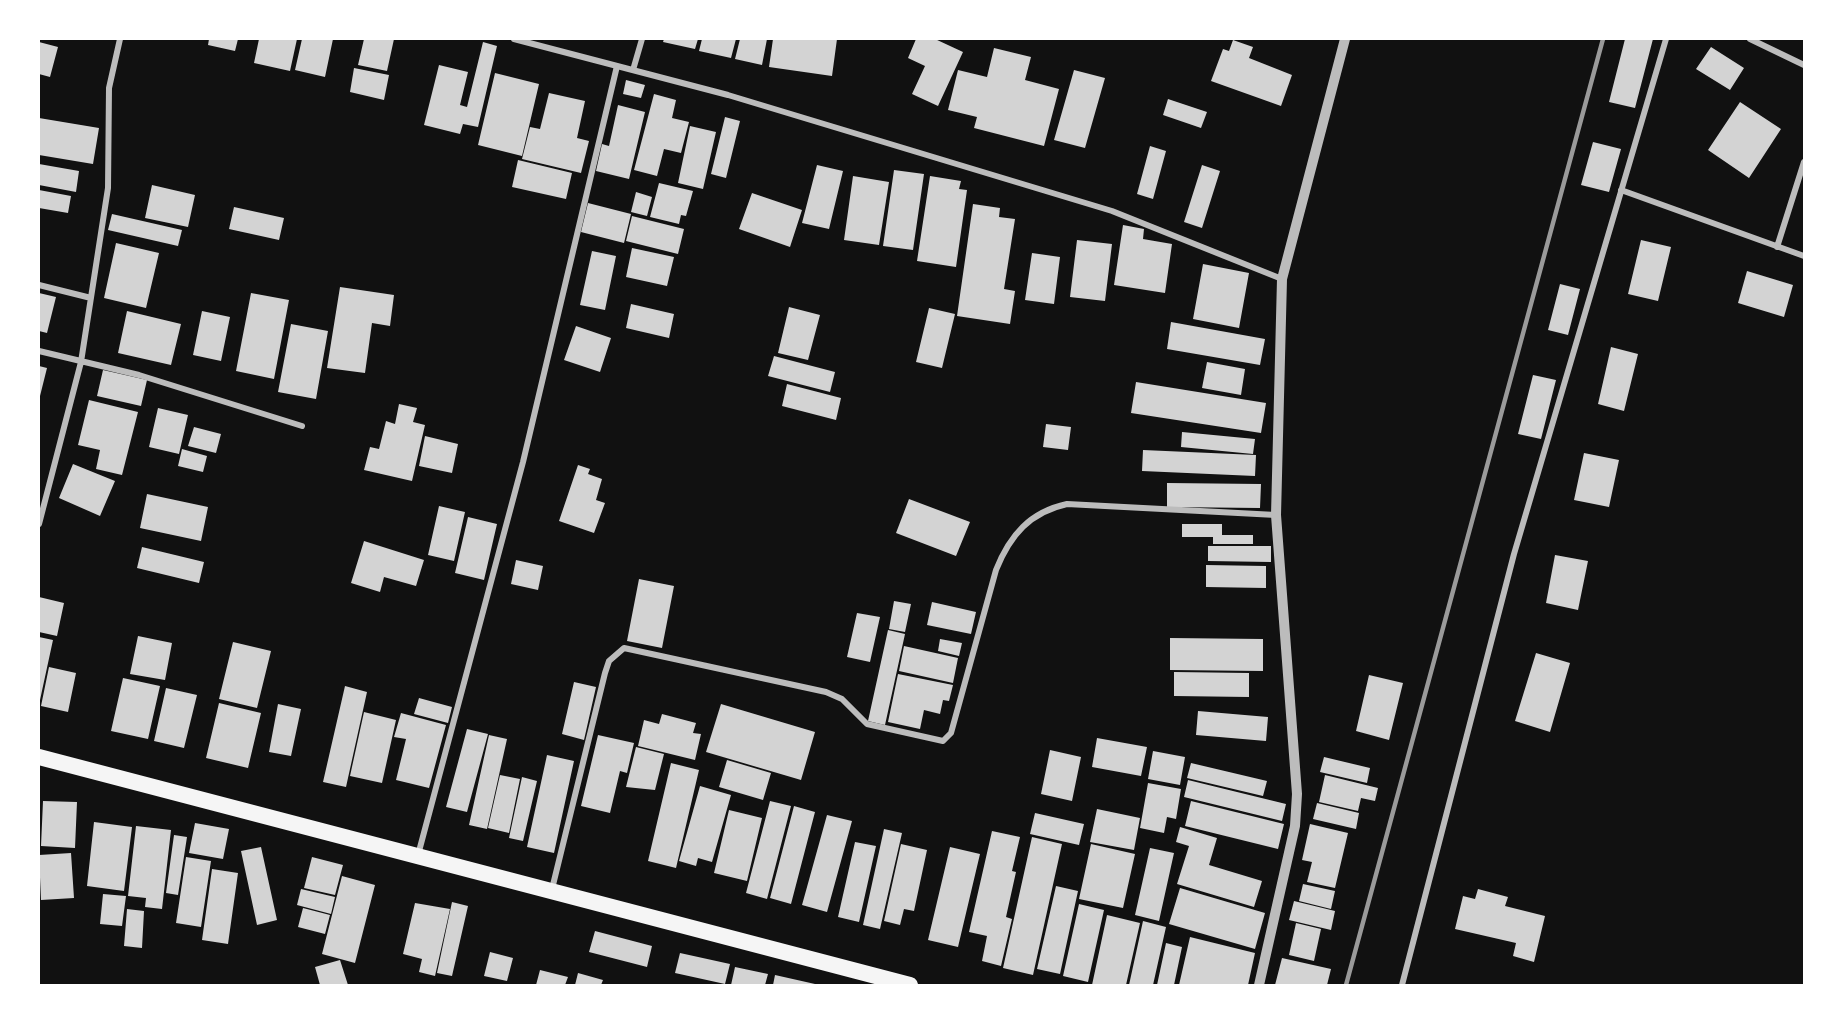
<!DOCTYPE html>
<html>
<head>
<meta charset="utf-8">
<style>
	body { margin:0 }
	#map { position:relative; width:1843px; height:1024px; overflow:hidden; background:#111; font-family:"DejaVu Sans",sans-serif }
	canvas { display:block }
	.frame { position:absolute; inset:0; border:40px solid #fff; pointer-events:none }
</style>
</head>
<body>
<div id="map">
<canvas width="1843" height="1024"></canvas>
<div class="frame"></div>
</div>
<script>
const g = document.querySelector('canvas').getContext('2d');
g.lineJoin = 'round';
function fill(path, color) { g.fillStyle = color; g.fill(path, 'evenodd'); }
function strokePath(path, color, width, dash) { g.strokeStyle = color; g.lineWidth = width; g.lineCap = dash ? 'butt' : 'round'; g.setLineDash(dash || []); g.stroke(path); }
fill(new Path2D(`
	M209,39H238L235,51L208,45Z
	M259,39H297L290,71L254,63Z
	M302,39H333L325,77L295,70Z
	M364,39H394L387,71L358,65Z
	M664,39H698L695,49L663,42Z
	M702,39H736L731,58L699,51Z
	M740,39H767L762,65L735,59Z
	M773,39H837L832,76L769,67Z
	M916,39H935L963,52L938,106L912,94L925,66L908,58Z
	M1625,39H1653L1635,108L1609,102Z
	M1233,40L1253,47L1249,58L1292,75L1281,106L1211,81L1223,49L1229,51Z
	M39,42L58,47L50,77L39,74Z
	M483,42L497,46L478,127L463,124L460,134L424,125L439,65L468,72L460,105L467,107Z
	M1711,47L1744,68L1730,90L1696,69Z
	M994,48L1031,57L1025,80L1059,89L1044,146L974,128L977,117L948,110L958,70L987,77Z
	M354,68L389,75L384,100L350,92Z
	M1074,70L1105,78L1085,148L1054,140Z
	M495,73L539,84L522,156L478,145Z
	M626,80L645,85L641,98L623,94Z
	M549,93L585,101L577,138L589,141L581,173L522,159L530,127L540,129Z
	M654,94L676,100L672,118L689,122L681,153L664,149L657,176L634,170Z
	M1168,99L1207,112L1201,128L1163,115Z
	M1740,102L1781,129L1749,178L1708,150Z
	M618,105L645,112L629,179L596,171L602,144L609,146Z
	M725,117L740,121L726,178L711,174Z
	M39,118L99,128L93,164L39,155Z
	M690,126L716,132L703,189L678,183Z
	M1593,142L1621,149L1609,192L1581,185Z
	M1150,146L1166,151L1153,199L1137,194Z
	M518,160L572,173L566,199L512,187Z
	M39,164L79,171L76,192L39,185Z
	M817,165L843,171L829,229L802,223Z
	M1202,165L1220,171L1202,228L1184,222Z
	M894,170L924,174L913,250L883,246Z
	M853,176L889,182L879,245L844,240Z
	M930,176L961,181L959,189L967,190L956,267L917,261Z
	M659,183L693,191L686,216L681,215L679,224L650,217Z
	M152,185L195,195L188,227L145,218Z
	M39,190L71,196L68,213L39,208Z
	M636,192L652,197L647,216L631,212Z
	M752,193L802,210L790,247L739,229Z
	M588,203L631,214L624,243L581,232Z
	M973,204L1000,208L999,217L1015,219L1004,289L1015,291L1010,324L957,316Z
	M234,207L284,218L279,240L229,229Z
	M112,214L182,230L178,246L108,230Z
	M632,216L684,229L678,254L626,241Z
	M1123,225L1144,229L1143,239L1172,244L1165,293L1114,285Z
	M1077,240L1112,244L1105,301L1070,297Z
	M1641,240L1671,247L1658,301L1628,294Z
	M116,243L159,253L146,308L104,298Z
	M632,248L674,257L667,286L626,277Z
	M592,251L616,256L605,310L580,305Z
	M1032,253L1060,257L1054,304L1025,300Z
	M1203,264L1249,273L1239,328L1193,319Z
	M1747,271L1793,285L1784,317L1738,303Z
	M1560,284L1580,289L1568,335L1548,330Z
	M340,287L394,295L390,326L372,323L365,373L327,368Z
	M39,293L56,297L47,333L39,331Z
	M251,293L289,300L274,379L236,371Z
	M631,304L674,314L669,338L626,328Z
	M789,307L820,315L808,360L778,353Z
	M929,308L955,314L942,368L916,362Z
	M127,311L181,324L171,365L118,353Z
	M202,311L230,317L221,361L193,355Z
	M1171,322L1265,339L1260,365L1167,349Z
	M291,324L328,331L316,399L278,392Z
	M576,326L611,338L600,372L564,360Z
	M1611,347L1638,354L1624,411L1598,404Z
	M774,356L835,372L830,392L768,376Z
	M1207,362L1245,369L1241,395L1202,388Z
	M39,366L47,368L40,396H39Z
	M103,370L147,380L141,406L97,396Z
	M1533,375L1556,380L1541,439L1518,434Z
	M1136,382L1266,403L1261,433L1131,413Z
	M787,384L841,398L836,420L782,406Z
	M89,400L138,412L122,475L96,469L100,450L78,445Z
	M399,404L417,408L413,422L425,425L412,481L364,470L370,447L379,449L386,421L395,424Z
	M158,408L188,415L179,454L149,447Z
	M1046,424L1071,427L1068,450L1043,447Z
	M194,427L221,434L216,453L188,446Z
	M1182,432L1255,439L1253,454L1181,447Z
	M425,436L458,444L452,473L419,466Z
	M182,449L207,456L203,472L178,466Z
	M1143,450L1256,455L1255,476L1142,471Z
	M1584,453L1619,460L1609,507L1574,500Z
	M73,464L115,481L100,516L59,498Z
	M578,465L590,469L588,474L602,479L596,500L605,503L594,533L559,521Z
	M1167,483L1261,484L1260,508L1167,507Z
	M147,494L208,507L201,541L140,528Z
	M909,499L970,522L956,556L896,533Z
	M439,506L465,512L454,561L428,555Z
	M468,517L497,524L484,580L455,573Z
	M1182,524H1222V535H1253V544H1213V537H1182Z
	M364,541L424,560L416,586L384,577L380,592L351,583Z
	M1208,546H1271V562L1208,561Z
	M142,547L204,562L199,583L137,568Z
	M1555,555L1588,561L1578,610L1546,603Z
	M516,560L543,566L538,590L511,584Z
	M1206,565L1266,566V588L1206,587Z
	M639,579L674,586L662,648L627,641Z
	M39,597L64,603L57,636L39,632Z
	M894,601L911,604L905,632L889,629Z
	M932,602L976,612L971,634L927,625Z
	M857,613L880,617L870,662L847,657Z
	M888,630L905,634L885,725L868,721Z
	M138,636L172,643L165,680L130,674Z
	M39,637L53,640L40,700L39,699Z
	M1170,638L1263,639V671L1170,670Z
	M940,639L962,643L959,656L938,651Z
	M233,642L271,651L257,708L219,699Z
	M904,646L958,658L953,683L899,671Z
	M1536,653L1570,663L1550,732L1515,721Z
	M49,667L76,673L68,712L41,706Z
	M1174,672L1249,673V697L1174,696Z
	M898,674L953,685L949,701L943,700L940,714L924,710L920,729L888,722Z
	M1369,675L1403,683L1389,740L1356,731Z
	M123,678L160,686L148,739L111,731Z
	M574,682L596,687L584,740L562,734Z
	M345,686L367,692L346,787L323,782Z
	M166,688L197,695L184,748L154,741Z
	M419,698L452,707L448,723L414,714Z
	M219,703L261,713L248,768L206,758Z
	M278,704L301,709L291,756L269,752Z
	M721,704L815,732L801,780L706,752Z
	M1198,711L1268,717L1266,741L1196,735Z
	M364,712L396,720L382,783L350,776Z
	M401,713L446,725L429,788L396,780L406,739L394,737Z
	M662,714L696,723L693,733L701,734L695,760L638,746L644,720L659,724Z
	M467,729L488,734L467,812L446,807Z
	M489,735L507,739L487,829L469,825Z
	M598,735L634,743L627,773L620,771L610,813L581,806Z
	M1097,738L1147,747L1141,776L1092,767Z
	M636,747L664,754L655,790L626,787Z
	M1050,750L1081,757L1072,801L1041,794Z
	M1153,751L1185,757L1180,785L1148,779Z
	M547,755L574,761L554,853L527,847Z
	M1324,757L1370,768L1367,783L1320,772Z
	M727,760L771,773L763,800L719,787Z
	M671,763L699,770L676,868L648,861Z
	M1191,763L1267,781L1263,796L1187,778Z
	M500,775L520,779L509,833L488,828Z
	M1325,775L1378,788L1375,801L1361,798L1358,811L1319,802Z
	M522,777L537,781L523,841L509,838Z
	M1188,780L1286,804L1282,821L1184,797Z
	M1148,783L1181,789L1176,819L1167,817L1164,833L1140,828Z
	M700,786L731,795L712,862L698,858L696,866L679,861Z
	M43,801L77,802L75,848L41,846Z
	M770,801L791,806L767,899L746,893Z
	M1191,801L1284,824L1278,849L1185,826Z
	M1317,803L1359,813L1356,829L1313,819Z
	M794,806L815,812L791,904L770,898Z
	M1097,809L1140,818L1134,850L1090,842Z
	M729,810L762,818L747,881L714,873Z
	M1035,813L1084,824L1079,845L1030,834Z
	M827,815L852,821L827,912L802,905Z
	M94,822L132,827L124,891L87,886Z
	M195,823L229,829L223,859L189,853Z
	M1310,824L1348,833L1335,888L1307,882L1312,862L1302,860Z
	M136,826L171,830L162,909L145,907L146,898L128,896Z
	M1180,827L1217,838L1209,865L1262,881L1254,907L1177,884L1189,846L1176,842Z
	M884,829L902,833L880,929L863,925Z
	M992,831L1020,837L1012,871L1016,872L1006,917L1012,919L1001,966L982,961L987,936L969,932Z
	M174,835L187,837L178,895L166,893Z
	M1032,837L1062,844L1033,975L1003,968Z
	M855,842L876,846L859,922L838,917Z
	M901,844L927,850L914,911L904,909L900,925L884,921Z
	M1091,844L1135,854L1123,908L1079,899Z
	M261,847L277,920L257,925L241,851Z
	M950,847L980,854L958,947L928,940Z
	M1150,848L1174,853L1159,921L1135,915Z
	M71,853L74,898L41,900L39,855Z
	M186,857L211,861L201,927L176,923Z
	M312,857L343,865L335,895L304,888Z
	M212,869L238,873L228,944L202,940Z
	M342,876L375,885L355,963L322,954Z
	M1303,884L1335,891L1331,909L1299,901Z
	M1056,886L1078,891L1060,974L1037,969Z
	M1180,888L1265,913L1255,949L1169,924Z
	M301,889L335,897L331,914L297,905Z
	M1478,889L1508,897L1505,906L1545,916L1534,962L1513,956L1516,943L1455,929L1463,896L1475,899Z
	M103,894L126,896L122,926L100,924Z
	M1294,901L1335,911L1331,930L1289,920Z
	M452,902L468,906L452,976L437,973Z
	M415,903L450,909L435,976L419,972L422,959L403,954Z
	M1079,904L1104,910L1088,982L1063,976Z
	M303,908L330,915L325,934L298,927Z
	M127,909L144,911L142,948L124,946Z
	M1107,915L1140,923L1126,985H1092Z
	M1143,921L1166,927L1153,985H1129Z
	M1296,923L1321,929L1314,961L1289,955Z
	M595,931L652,946L647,967L589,952Z
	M1190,937L1255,953L1248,985H1179Z
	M1166,943L1182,947L1174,985H1157Z
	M490,952L513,958L507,981L484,976Z
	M680,953L730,964L725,984L675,973Z
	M1282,958L1331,969L1327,985H1275Z
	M340,960L348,985H320L315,967Z
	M735,967L768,974L765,985H731Z
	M540,970L568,977L565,985H536Z
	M578,973L603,980L601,985H575Z
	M775,975L815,984V985H773Z`), '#d3d3d3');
strokePath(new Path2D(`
	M514,39L728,95L1112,211L1282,279
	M1750,39L1804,65
	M633,70L642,39
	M1621,190L1804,256
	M1777,247L1804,162
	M39,285L91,298
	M39,351L139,375L302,426
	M39,524L81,362L108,188L109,88L120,39
	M418,855L523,462L617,66
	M552,889L605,673L609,661L624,648L826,692L842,699L867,724L943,741L951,733L996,570C1010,535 1030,512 1067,504L1276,515
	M1402,985L1514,554L1666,39`), '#bcbcbc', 6);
strokePath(new Path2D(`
	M1259,985L1295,826L1297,794L1276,515L1282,279L1345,39`), '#bcbcbc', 10);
strokePath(new Path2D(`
	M39,757L910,985`), '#f5f5f5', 16);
strokePath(new Path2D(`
	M1346,985L1603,39`), '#9a9a9a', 4.5);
</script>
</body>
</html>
